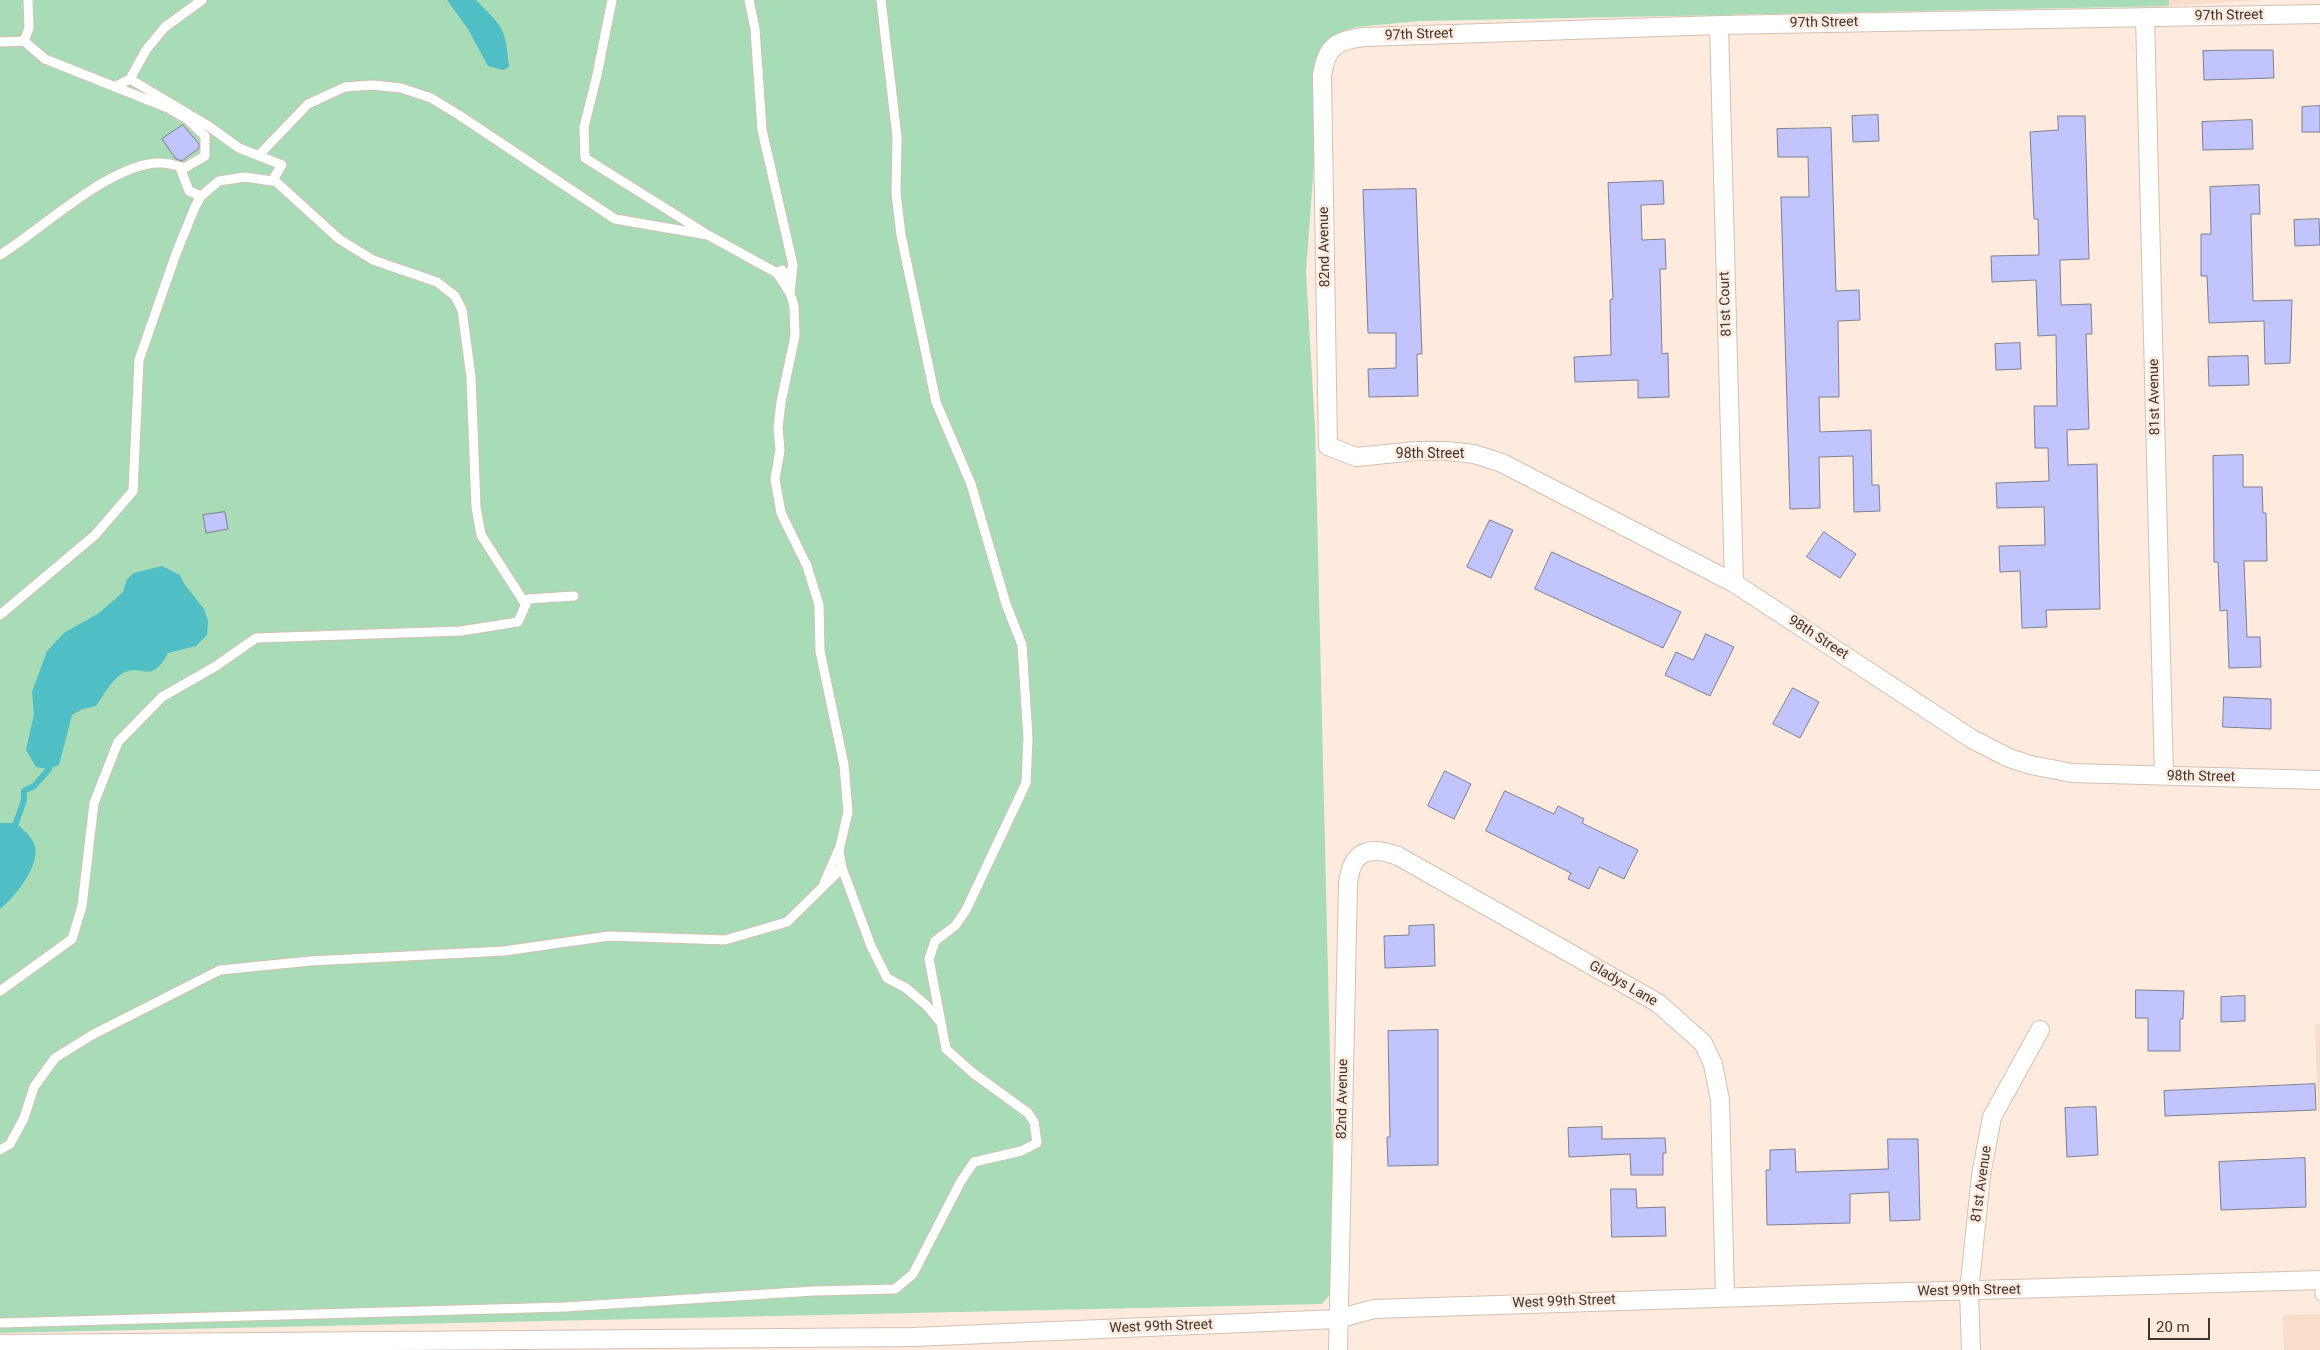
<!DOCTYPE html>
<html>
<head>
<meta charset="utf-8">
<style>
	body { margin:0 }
	#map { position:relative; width:2320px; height:1350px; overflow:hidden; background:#feebdd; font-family:Roboto,sans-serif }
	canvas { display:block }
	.scale { position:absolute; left:2148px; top:1318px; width:62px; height:22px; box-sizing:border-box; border:2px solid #3c3530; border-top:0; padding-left:6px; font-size:15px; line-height:18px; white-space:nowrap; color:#3c3530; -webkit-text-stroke:4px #feebdd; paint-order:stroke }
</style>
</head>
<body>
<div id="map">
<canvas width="2320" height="1350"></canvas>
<div class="scale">20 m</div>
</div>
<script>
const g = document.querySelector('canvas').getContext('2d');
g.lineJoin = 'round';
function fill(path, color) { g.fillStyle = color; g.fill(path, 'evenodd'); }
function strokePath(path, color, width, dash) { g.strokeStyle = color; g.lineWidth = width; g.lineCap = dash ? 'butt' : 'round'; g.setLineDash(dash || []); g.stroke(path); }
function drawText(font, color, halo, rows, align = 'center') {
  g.font = font + ' Roboto,sans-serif'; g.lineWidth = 5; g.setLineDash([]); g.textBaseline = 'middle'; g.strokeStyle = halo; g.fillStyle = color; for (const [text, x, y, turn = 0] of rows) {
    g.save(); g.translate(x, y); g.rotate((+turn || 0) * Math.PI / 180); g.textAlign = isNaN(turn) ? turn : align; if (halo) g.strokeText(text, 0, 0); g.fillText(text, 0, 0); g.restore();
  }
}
fill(new Path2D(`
	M2169,0H2262L2169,6Z
	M2320,1023V1111H2318L2315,1026Z
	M2320,1314V1350H2284L2283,1315Z`), '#f7ddca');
fill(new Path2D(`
	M0,0H2169V6L1420,21L1356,27L1341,32L1325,44L1317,57L1313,74L1315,150L1306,272L1315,427L1335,1264L1332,1292L1322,1304L0,1333Z`), '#a7dcb6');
fill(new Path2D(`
	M447,0H476C504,29 505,26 509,67L503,70L488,66L468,29Z
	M162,566L180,575L185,585L204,609L208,621L207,635L196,646L168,653C150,687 143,662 123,673C111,680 104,695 96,706L83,709L72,715L59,765L49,769L36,767L26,750L34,714L32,692L47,651L64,633L99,613L123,592L127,579L134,573Z
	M0,823H16C21,828 28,833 32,840C46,860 15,897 0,909Z`), '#4fbec5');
strokePath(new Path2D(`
	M16,823L24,800V791L34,786L49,769`), '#4fbec5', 6);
const building = new Path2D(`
	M2243,50H2273L2274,78L2204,80L2203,51Z
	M2320,106V132H2302V107Z
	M1878,115L1879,141L1853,142L1852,116Z
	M2058,116H2085L2089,259L2060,260L2061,305L2091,304L2092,334H2086L2089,429L2067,430L2068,465L2097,464L2100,609L2046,610L2047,627L2022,628L2020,571L2000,572L1999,546L2045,545L2044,507L1997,508L1996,483L2049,481L2048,448H2035L2034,406H2057L2056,335L2038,336L2036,280L1992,282L1991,256L2039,255L2038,219H2034L2030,132L2058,130Z
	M2252,120L2253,149L2203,150L2202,122Z
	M183,125L199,144V148L182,161L176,159L162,139Z
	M1831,128L1836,291L1859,290L1860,320L1838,321L1839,397H1819L1820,432L1871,430L1872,485H1879L1880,511L1854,512L1853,456L1819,457L1820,508L1790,509L1781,197H1809L1808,157H1778L1777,129Z
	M1663,181L1664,204L1641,205L1642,240L1665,239L1666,269H1660L1662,354L1668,353L1669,397L1638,398V380L1575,382L1574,357L1611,355L1610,300L1613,299L1608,183Z
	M2259,185L2260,214H2251L2253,301L2292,300L2290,363L2265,364L2264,321L2209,323L2207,276H2201V234H2211L2210,187Z
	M1416,189L1422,354H1417L1418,396L1369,397L1368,369L1396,368V333H1368L1363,190Z
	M2319,219L2320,245L2295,246L2294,220Z
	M2020,343L2021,369L1996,370L1995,344Z
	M2248,356L2249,385L2209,386L2208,357Z
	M2243,455V487H2262L2263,513H2266L2267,561H2244L2247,637H2260L2261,667L2229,668L2227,610L2220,611L2218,562H2214L2213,456Z
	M225,512L228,529L206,533L203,515Z
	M1490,520L1513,530L1491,578L1467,567Z
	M1824,532L1856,554L1840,578L1807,557Z
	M1552,552L1681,612L1663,648L1535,589Z
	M1706,634L1734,647L1710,696L1665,675L1676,652L1693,660Z
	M1793,688L1819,702L1800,738L1773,724Z
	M2224,697L2271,699V729L2223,727Z
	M1445,771L1471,784L1454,819L1428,806Z
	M1505,791L1554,814L1558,806L1584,819L1582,823L1638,850L1624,879L1599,867L1589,889L1568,879L1571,873L1486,831Z
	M1434,925L1435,966L1385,968L1384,936L1409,935V926Z
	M2136,990L2184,991L2183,1019H2180V1051H2148V1018H2136Z
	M2245,996V1021L2221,1022V997Z
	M1438,1030V1165L1388,1166L1387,1137H1390L1388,1031Z
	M2315,1084L2316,1110L2165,1116L2164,1091Z
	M2096,1107L2098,1155L2067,1157L2065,1108Z
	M1602,1127V1139L1665,1138L1666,1153H1663V1175H1631L1630,1154L1569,1157L1568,1128Z
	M1888,1139H1918L1920,1220L1890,1221L1889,1192L1850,1194V1223L1767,1225L1766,1170H1770V1150L1795,1149L1796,1172L1888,1169Z
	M2305,1158L2306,1207L2221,1210L2219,1162Z
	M1611,1189H1636L1637,1208L1665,1207L1666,1236L1612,1237Z`);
fill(building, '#c2c4fd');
strokePath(building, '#7d7e91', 1);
const service = new Path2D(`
	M612,0L597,75L584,127L585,158L708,235L777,273L790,293L793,265L788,281L782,270L777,273
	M749,0L755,29L762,130L793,265
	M24,41L29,28L28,0
	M0,42L24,41L45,59L168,108L188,120L205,136V156L181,170L189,191L201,196L219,181L245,177L272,181L282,165L239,148L207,125L130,79L116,86
	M130,79L146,50L165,27L202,0
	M259,155L308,104L345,87L372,85L401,88L431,98L459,115L615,219L708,235
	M273,179L339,239L373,260L437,282L455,296L462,310L471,377L476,507L481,535L526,605
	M0,255C41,230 114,160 162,163C169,163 177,166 185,168
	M790,293L794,306L795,336L781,402L778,428L780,450L775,479L781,513L807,566L819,605L820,651L844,765L848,812L839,851L842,868L871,946L887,978L906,988L927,1006L941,1023
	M0,615L95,535L133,491L139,360L177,251L195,207L201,196
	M824,883L839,849
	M0,991L72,939L82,906L94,803L118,742L162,697L216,666L256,638L461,631L518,622L528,599L574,596
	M0,1150L10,1144L24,1118L34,1087L55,1058L92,1035L220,970L311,961L504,951L609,936L725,940L787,922L842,868
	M2320,1280V1295
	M0,1323L564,1307L814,1291L895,1289L913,1274L961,1181L974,1162L1021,1151L1037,1143L1034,1122L1028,1113L973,1073L946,1049L929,959L935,941L955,926L966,910L1026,783L1028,738L1022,645L1006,604L971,484L936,402L901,235L896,193L897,137L881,0`);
const minor = new Path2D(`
	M2320,14L1719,25L1364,37C1336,40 1326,47 1322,76L1328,446L1356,457L1416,451H1448L1474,454L1502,463L1734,583L1972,739L2009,758L2031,765L2072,773L2320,780
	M2145,17L2164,776
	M1719,25L1734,583
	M0,1344L913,1337L1337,1319L1374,1309C1689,1297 2005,1290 2320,1280
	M1338,1350L1348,884C1351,851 1369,845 1398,856L1658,1003L1703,1043L1713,1064L1720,1100L1725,1296
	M1971,1350L1969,1292L1981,1175L1992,1117L2040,1030`);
strokePath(service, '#d3c0b3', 11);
strokePath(minor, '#d3c0b3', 20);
strokePath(service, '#fff', 9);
strokePath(minor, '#fff', 18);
drawText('14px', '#3c3530', '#feebdd', [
	["97th Street",2229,16,-1],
	["97th Street",1824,23,-1],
	["97th Street",1419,35,-2],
	["82nd Avenue",1325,247,-91],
	["81st Court",1726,304,-92],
	["81st Avenue",2155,397,-91],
	["98th Street",1430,454],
	["98th Street",1818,638,33],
	["98th Street",2201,777,1],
	["Gladys Lane",1623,984,30],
	["82nd Avenue",1343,1099,-89],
	["81st Avenue",1982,1184,-82],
	["West 99th Street",1969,1291,-1],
	["West 99th Street",1564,1302,-2],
	["West 99th Street",1161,1327,-2]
]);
</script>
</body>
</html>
